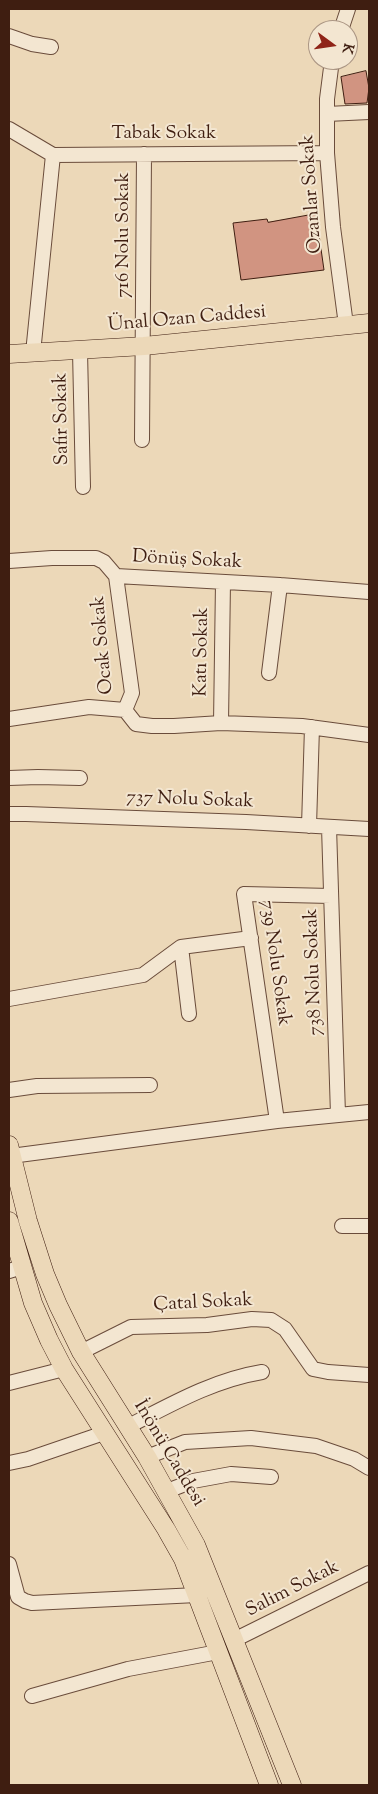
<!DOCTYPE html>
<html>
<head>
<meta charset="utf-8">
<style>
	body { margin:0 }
	#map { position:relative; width:378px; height:1794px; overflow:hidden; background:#ecd8b8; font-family:"Sorts Mill Goudy",serif }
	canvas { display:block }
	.frame { position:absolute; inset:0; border:10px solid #3f1e11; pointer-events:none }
	.north { position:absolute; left:308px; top:20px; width:50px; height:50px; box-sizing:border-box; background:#f3e6d1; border:1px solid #ab9684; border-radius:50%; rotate:104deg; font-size:14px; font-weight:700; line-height:20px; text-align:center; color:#3f1e11 }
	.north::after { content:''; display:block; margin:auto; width:18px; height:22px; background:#8f2418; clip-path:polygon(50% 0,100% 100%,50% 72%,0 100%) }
</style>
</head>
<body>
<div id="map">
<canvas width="378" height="1794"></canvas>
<div class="frame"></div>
<div class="north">K</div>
</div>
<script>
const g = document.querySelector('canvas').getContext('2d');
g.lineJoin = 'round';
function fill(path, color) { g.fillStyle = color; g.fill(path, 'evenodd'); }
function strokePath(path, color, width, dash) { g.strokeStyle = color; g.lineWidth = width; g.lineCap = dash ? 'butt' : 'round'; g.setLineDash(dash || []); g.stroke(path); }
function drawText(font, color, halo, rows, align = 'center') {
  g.font = font + ' "Sorts Mill Goudy",serif'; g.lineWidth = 4; g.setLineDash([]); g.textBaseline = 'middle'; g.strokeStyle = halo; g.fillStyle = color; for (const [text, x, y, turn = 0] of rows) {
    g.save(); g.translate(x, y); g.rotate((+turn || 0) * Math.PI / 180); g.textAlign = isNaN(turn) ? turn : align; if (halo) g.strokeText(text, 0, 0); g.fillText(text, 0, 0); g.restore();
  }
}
const building = new Path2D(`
	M366,71L369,88L367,103L345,104L341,77Z
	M316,214L324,270L241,280L233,223L267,219L268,222Z`);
fill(building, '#d19481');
strokePath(building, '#3f1e11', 1);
const minor = new Path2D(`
	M341,30L348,9
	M9,36L32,44L51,47
	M332,60L327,99V153L333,227L346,325
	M327,114L369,112
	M9,129L53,155L327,153
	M80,351L83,487
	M33,353L53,155
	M142,440L144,154
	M9,561L52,558H96L104,562L116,576L280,585L369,592
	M116,576L132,693L125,710
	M269,673L280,585
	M125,710L136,724L152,726H174L221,723L302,726L369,735
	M9,719L89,707L125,710
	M221,723L223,582
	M9,778L38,777L80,778
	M9,814H26L246,822L369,829
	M309,826L312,727
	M329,827L338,1115
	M181,947L189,1014
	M9,999L143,975L181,947L251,938
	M9,1090L37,1086L150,1085
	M277,1121L244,894L331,896
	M11,1156L277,1121L369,1112
	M342,1226H369
	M9,1271L22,1267
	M81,1352L131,1327L207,1325L252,1319L271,1320L285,1329L313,1369L328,1372L369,1375
	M9,1383L64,1369
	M127,1427C170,1405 213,1380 262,1372
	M147,1457L185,1442L251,1438L316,1446L354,1459L369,1468
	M9,1463L28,1459L104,1433
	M167,1491L193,1481L231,1474L271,1477
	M9,1564L18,1597L25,1601L32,1603L197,1595
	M234,1640L369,1573
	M32,1696L128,1669L218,1652`);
const major = new Path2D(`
	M9,354L144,346L369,323
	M9,1145L28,1221L45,1274L58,1305L81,1352L147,1457L196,1545L292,1785
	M9,1221L33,1303L49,1340L64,1369L166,1529L183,1559L269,1785`);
strokePath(minor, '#6a4c3b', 16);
strokePath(major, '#3f1e11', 19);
strokePath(minor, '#f3e6d1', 14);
strokePath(major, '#ecd8b8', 18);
drawText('19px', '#3f1e11', '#f3e6d1', [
	["Tabak Sokak",164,135],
	["Ozanlar Sokak",313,194,-94],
	["716 Nolu Sokak",125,235,-90],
	["Ünal Ozan Caddesi",187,320,-5],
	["Safir Sokak",63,419,-91],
	["Dönüş Sokak",187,561,3],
	["Ocak Sokak",104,645,-95],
	["Katı Sokak",203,652,-89],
	["737 Nolu Sokak",190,801,2],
	["739 Nolu Sokak",274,963,82],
	["738 Nolu Sokak",315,972,-92],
	["Çatal Sokak",203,1304,-3],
	["İnönü Caddesi",168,1454,59],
	["Salim Sokak",293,1590,-27]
]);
</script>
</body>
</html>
